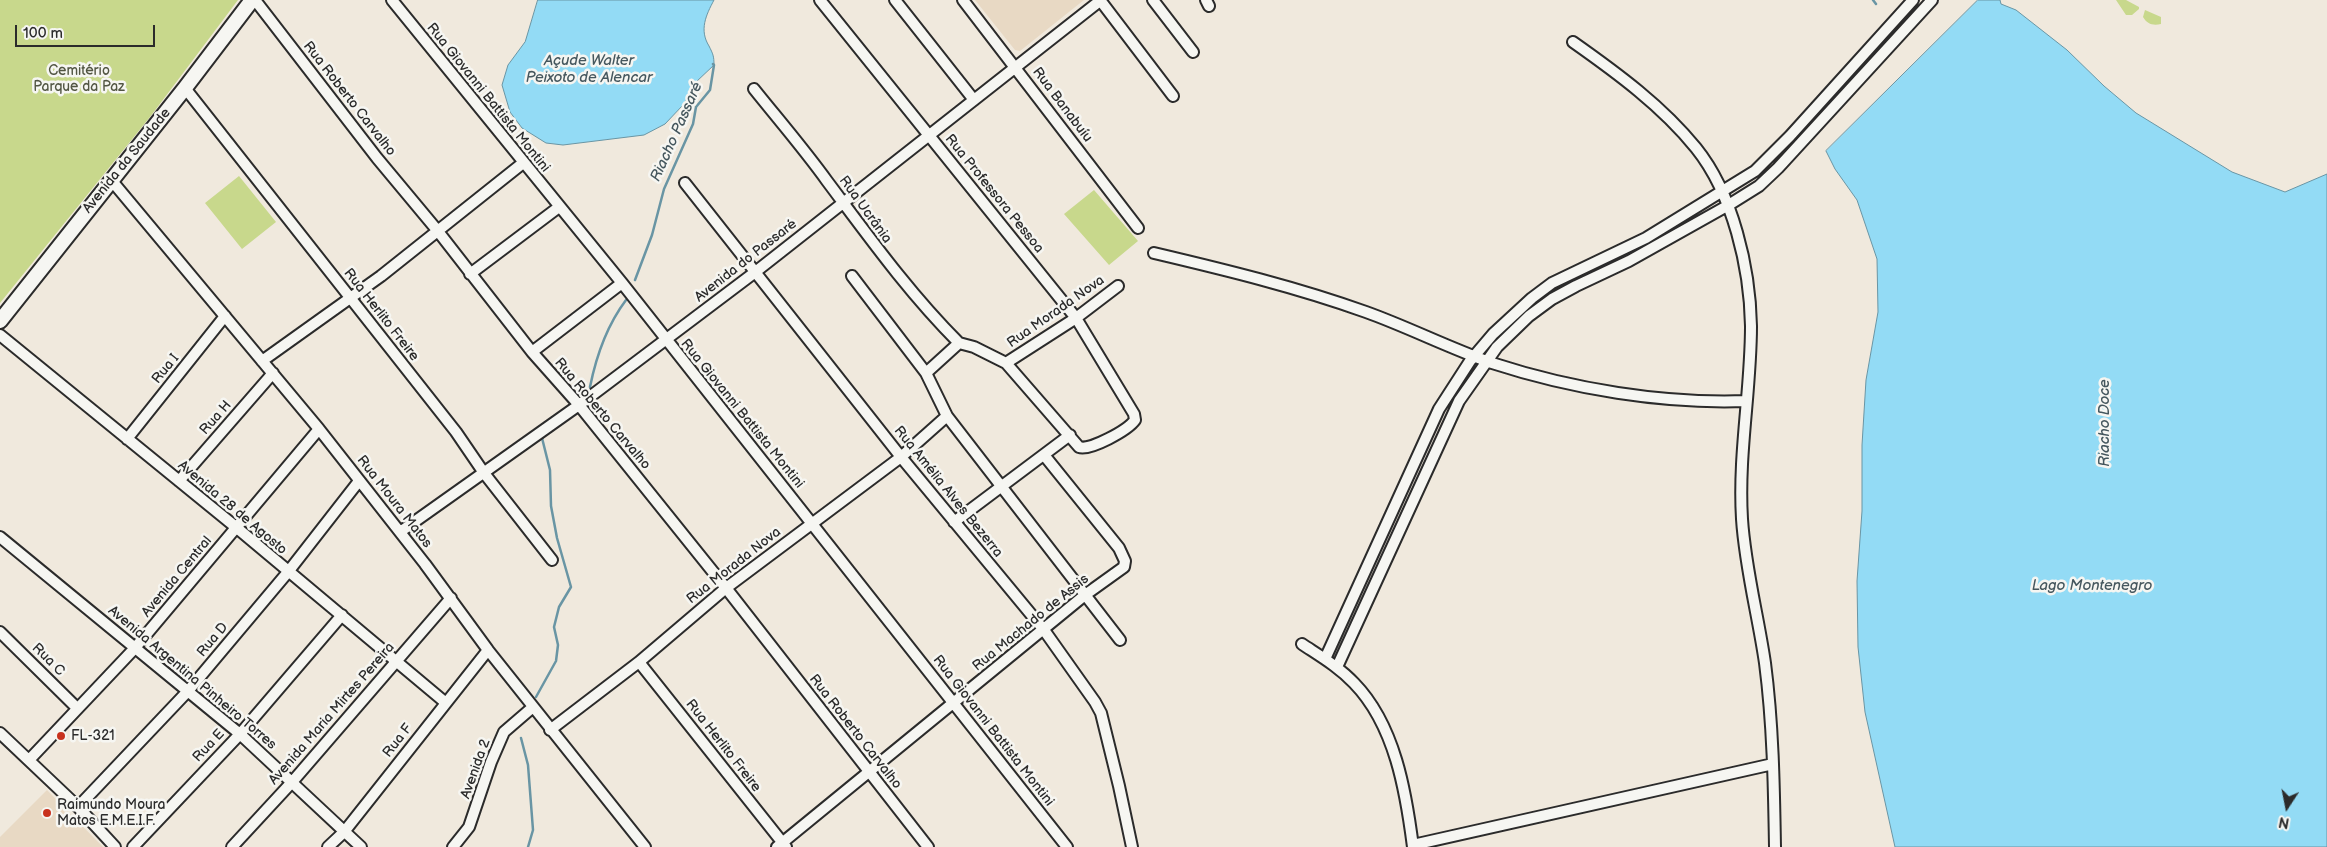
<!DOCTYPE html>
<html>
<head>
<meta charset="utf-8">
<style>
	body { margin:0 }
	#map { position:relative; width:2327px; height:847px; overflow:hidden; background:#f0e9dd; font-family:"Balsamiq Sans",sans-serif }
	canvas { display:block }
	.north { position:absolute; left:2262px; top:782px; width:50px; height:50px; -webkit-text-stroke:4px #f6f6f2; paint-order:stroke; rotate:191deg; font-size:14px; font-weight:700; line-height:20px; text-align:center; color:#2b2b2b }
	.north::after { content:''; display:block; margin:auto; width:18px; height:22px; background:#2b2b2b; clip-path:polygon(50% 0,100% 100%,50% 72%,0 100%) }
	.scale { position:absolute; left:15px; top:25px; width:140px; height:22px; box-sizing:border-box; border:2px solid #2b2b2b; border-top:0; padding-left:6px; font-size:15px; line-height:18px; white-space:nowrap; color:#2b2b2b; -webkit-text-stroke:4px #f6f6f2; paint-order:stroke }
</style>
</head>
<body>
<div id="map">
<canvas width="2327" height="847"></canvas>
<div class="north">N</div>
<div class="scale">100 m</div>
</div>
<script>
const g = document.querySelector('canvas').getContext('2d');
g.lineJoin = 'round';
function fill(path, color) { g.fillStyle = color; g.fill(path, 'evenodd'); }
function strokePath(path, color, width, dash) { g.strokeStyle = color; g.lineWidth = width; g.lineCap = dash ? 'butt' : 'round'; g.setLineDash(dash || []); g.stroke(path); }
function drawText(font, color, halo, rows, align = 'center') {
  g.font = font + ' "Balsamiq Sans",sans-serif'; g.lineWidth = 5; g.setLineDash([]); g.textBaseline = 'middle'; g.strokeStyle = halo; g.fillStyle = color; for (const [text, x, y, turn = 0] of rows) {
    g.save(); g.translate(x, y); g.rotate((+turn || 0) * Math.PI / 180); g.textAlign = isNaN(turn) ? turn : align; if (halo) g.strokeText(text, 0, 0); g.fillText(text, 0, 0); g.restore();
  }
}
fill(new Path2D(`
	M975,0H1084L1020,51L1015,50Z
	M47,790L103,847H0V837Z`), '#e8d9c4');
fill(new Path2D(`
	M0,0H238L150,117L0,303Z
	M2116,0H2126L2139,7V9L2132,15H2126Z
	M2145,10L2161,17V24C2153,26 2147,24 2143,17Z
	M239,176L276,222L242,249L205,203Z
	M1094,190L1138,241L1109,265L1064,214Z`), '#c8d88c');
const water = new Path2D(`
	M538,0H714C706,15 699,30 709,46C713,54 714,56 714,65L696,82L683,105L665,124L644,135L563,145L546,143L522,128L510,112L502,85L508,65L525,42Z
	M1978,0H2000L2001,4L2016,10L2067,50L2104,86L2136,113L2232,172L2285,192L2327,174V847H1895L1865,712L1858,647L1857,581L1862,511V445L1866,380L1878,312L1877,259L1857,200L1835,169L1826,151Z`);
fill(water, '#93dbf5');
strokePath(water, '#6995a4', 1);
strokePath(new Path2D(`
	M1873,0L1876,4
	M635,280L652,235L664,189L693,124L696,107L710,90L714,65L713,64
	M590,387C596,357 608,324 626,300
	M536,697L556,661L558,645L554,627L559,607L571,587L557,538L551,506L550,470L542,438L546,434
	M521,738L528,765L533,830L528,847`), '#6995a4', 2.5);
const street = new Path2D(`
	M255,0L377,158L437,230L532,352L579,405L726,588L928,847
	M392,0L622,283L1067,847
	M820,0L1076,318L1134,414L1135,420C1128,430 1090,451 1079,447L1006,363L974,347L959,343
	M895,0L974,100
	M963,0L1138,228
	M1100,0L1173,96
	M1153,0L1193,52
	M1206,0L1209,6
	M1573,42C1617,73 1662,106 1696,148C1733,194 1750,268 1751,326C1751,391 1738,454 1742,519C1745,567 1758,615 1765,663C1773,724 1774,786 1775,847
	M185,88L456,432L484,473L552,560
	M754,89C778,119 804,149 827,181C869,237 909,293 959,343
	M112,181L319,429L425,564L488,650L645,847
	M685,183L901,457L1044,630L1095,702L1101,713L1119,786L1132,847
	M1154,253C1226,270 1296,287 1366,312C1408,327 1449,348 1492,363C1572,389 1662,404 1746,401
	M470,274L559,207
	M852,276L926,373
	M0,335L237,528L446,703
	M959,343L926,373L947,416L1120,640
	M532,352L622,283
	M262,361L381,276L523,163
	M1006,363L1076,318L1118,286
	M127,439L225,316
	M179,481L273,373
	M954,522L1070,435
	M400,532L579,405L754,273L1101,0
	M0,537L240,734L361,847
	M0,632L77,708
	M1302,644C1320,656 1339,667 1354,683C1395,725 1406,792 1413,847
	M1325,659L1439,409L1470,361L1493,334L1532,298L1552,283L1646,238L1755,171L1790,136L1913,0
	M639,662L786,847
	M1337,667L1459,401L1497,347L1529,316L1552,299L1576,286L1629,261L1727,206L1759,186L1778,168L1932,0
	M550,730L639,662L726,588L901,457L947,416
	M0,733L78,807L115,847
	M29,760L134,649L319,429
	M78,807L188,691L288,572L359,481
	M1413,845L1773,764
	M133,847L240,734L342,615
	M232,847L293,781L451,598
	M328,847L344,832L488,650
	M453,847L469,827L491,762L504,732L533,707
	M777,847L1085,595L1124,567L1125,561L1119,548L1044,455`);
const secondary = new Path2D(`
	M0,321L185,88L252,0`);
strokePath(street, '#2b2b2b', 14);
strokePath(secondary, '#2b2b2b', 18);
strokePath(street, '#f6f6f2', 10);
strokePath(secondary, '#f6f6f2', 14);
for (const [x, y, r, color] of [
	[61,736,5,"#c8321e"],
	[47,813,5,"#c8321e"]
]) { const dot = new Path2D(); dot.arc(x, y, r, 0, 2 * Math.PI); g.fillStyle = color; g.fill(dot); strokePath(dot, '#f6f6f2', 2); }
drawText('14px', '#525643', '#f6f6f2', [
	["Cemitério",79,71],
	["Parque da Paz",79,87]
]);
drawText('14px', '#2b2b2b', '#f6f6f2', [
	["Rua Giovanni Battista Montini",488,98,51],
	["Rua Roberto Carvalho",349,99,52],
	["Rua Banabuíu",1062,105,53],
	["Avenida da Saudade",127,161,-51],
	["Rua Professora Pessoa",994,194,51],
	["Rua Ucrânia",865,210,54],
	["Avenida do Passaré",746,261,-38],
	["Rua Morada Nova",1056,312,-35],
	["Rua Herlito Freire",381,315,52],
	["Rua I",166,369,-51],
	["Rua Roberto Carvalho",602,414,50],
	["Rua Giovanni Battista Montini",742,414,51],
	["Rua H",216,418,-49],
	["Rua Amélia Alves Bezerra",948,492,51],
	["Rua Moura Matos",394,502,52],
	["Avenida 28 de Agosto",232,508,40],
	["Rua Morada Nova",734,566,-38],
	["Avenida Central",177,577,-50],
	["Rua Machado de Assis",1031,623,-39],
	["Rua D",213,640,-50],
	["Rua C",48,660,45],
	["Avenida Argentina Pinheiro Torres",192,678,40],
	["Avenida Maria Mirtes Pereira",332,714,-49],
	["Rua Giovanni Battista Montini",993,731,52],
	["Rua Roberto Carvalho",855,732,52],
	["Rua F",398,741,-52],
	["Rua E",209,746,-47],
	["Rua Herlito Freire",723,746,52],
	["Avenida 2",476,769,-70]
]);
drawText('14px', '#2b2b2b', '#f6f6f2', [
	["FL-321",71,736],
	["Raimundo Moura",57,805],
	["Matos E.M.E.I.F.",57,821]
], 'left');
drawText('italic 15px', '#45575e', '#f6f6f2', [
	["Açude Walter",589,61],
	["Peixoto de Alencar",589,78],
	["Riacho Passaré",677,132,-66],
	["Riacho Doce",2105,423,-90],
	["Lago Montenegro",2092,586]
]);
</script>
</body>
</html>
